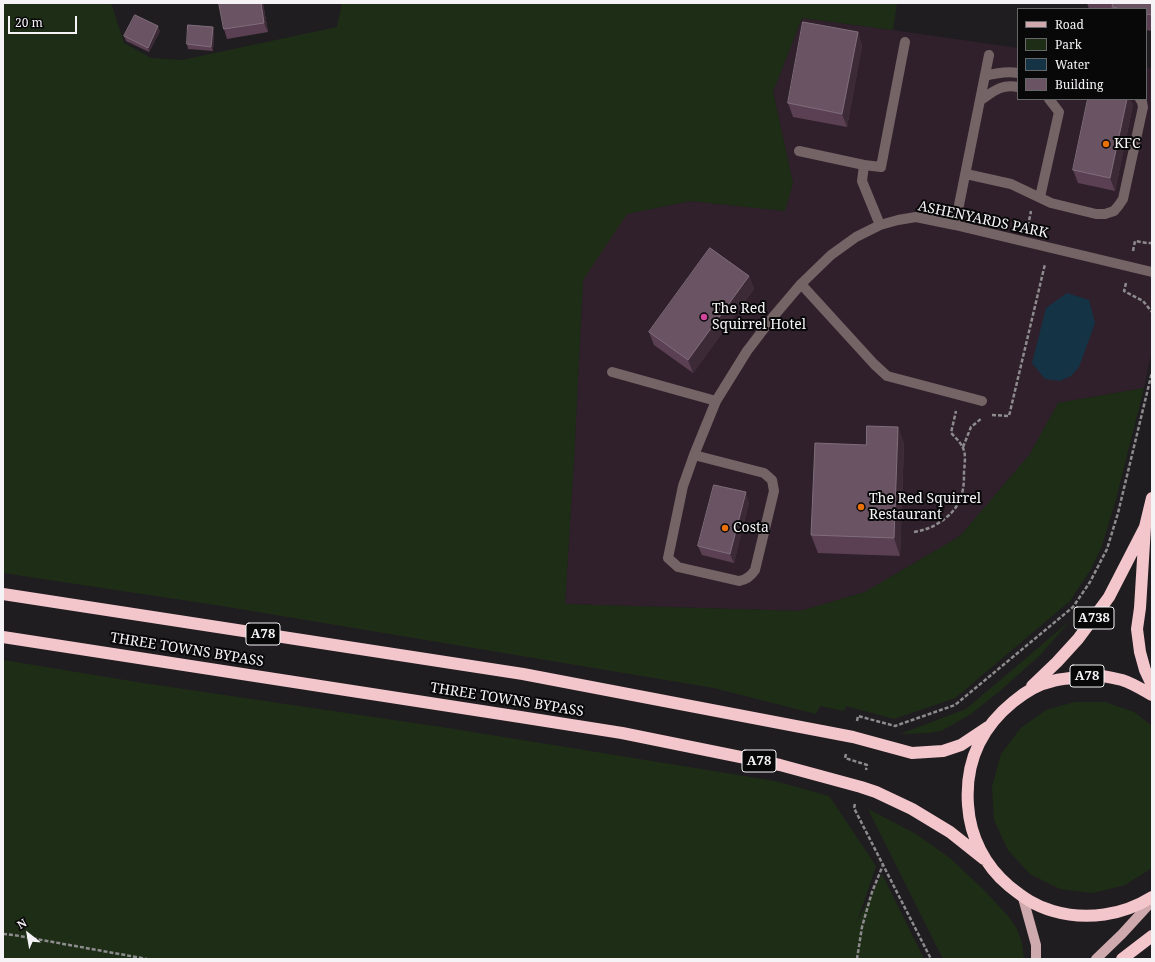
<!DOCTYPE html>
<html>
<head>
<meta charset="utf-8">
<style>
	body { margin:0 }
	#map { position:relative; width:1155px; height:962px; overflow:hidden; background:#201d21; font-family:"Noto Serif",serif }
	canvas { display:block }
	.frame { position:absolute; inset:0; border:4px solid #f5f3f6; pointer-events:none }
	.legend { position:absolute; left:1017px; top:8px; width:130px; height:92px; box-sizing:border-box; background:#090809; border:1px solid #676668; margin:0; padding:5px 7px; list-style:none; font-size:12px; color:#f5f3f6 }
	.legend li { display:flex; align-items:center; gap:8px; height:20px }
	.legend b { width:20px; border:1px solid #676668 }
	.north { position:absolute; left:8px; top:914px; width:40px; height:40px; -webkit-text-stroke:3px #090809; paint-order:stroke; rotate:329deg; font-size:11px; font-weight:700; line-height:16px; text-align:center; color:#f5f3f6 }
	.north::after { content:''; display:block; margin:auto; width:14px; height:18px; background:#f5f3f6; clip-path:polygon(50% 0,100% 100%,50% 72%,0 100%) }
	.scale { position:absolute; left:8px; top:16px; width:69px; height:18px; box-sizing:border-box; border:2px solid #f5f3f6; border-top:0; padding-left:5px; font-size:12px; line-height:14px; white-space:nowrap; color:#f5f3f6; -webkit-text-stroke:3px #090809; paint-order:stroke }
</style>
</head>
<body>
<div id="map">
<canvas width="1155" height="962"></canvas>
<div class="frame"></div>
<ul class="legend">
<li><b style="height:5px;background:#ceaaae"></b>Road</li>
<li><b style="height:11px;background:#1e2e16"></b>Park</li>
<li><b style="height:11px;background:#143345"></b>Water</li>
<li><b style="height:11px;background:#6a5464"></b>Building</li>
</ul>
<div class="north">N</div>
<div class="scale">20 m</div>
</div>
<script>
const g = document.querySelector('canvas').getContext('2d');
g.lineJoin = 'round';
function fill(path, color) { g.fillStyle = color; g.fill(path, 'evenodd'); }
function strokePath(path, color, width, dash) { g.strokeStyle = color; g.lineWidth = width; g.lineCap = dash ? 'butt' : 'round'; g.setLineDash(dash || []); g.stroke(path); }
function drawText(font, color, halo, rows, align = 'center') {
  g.font = font + ' "Noto Serif",serif'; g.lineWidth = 4; g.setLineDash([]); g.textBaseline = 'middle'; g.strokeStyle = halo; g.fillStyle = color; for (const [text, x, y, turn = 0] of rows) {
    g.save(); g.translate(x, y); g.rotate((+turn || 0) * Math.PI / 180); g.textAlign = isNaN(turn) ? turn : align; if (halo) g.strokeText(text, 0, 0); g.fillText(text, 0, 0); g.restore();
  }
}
fill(new Path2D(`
	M802,18L893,30L1018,48V99H1146V67L1152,68V349L1144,388L1058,403L1030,454L960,536L865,592L800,611L565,604L574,460L583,280L626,214L690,201L785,211L793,183L773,92Z`), '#2f202b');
fill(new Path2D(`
	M3,3H111L124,43L151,58L182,60L337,27L342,3H897L893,30L802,18L773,92L793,183L785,211L690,201L627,214L583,280L574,460L565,604L800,611L865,592L960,536L1030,454L1058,403L1144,388L1116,499L1102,546L1091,569L1070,601L955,698L894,719L846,706L844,711L820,706L816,714L714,688L222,606L3,573Z
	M1071,620L1040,655L1001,690L971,714L941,731L928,733L900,734L966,709Z
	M3,660L143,683L448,728L775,781L829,796L876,866L857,922L882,874L924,959H3Z
	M1075,702H1105L1134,712L1152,726V868L1125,885L1093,893L1060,889L1030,874L1008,850L994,820L992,787L1001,754L1021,728L1046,710Z
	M868,809L916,834L951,859L984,890L1008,916L1016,927L1022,943L1024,959H943Z`), '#1e2e16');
fill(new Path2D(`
	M1067,293L1089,300L1095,323L1079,367L1071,376L1060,381L1045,379L1032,363L1046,308Z`), '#143345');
strokePath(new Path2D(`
	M1028,226L1031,211
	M1133,251L1135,241L1147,243H1152
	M1126,283L1124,291L1143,301L1152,312
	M992,415L1009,416L1045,264
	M963,447L971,427L982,418
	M914,532C919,531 924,530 929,528C941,523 956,512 960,499C964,490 964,481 964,472C966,451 966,448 951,433L956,411
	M857,721L858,716L895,726L955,705L1073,607L1090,582L1107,549L1118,513L1152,372
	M846,754L845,758L867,765L866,770
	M855,804L854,808L931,959
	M3,934L14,935L147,959
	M857,959L862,927L872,892L883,865`), '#8d8b8e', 2.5, [4, 2]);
strokePath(new Path2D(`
	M985,76C996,73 1007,71 1018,73
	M981,100C994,91 1001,84 1018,87
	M799,151L864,165
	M966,174L1011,184L1051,203L1096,214H1105L1114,211L1119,205L1123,199L1143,107L1142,102L1140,99
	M1040,197L1059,112L1049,99
	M880,225L862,181L864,165L881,167L905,42
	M955,225L989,55
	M801,284L874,364L887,376L982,401
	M612,372L716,401
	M694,455L764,473L772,480L774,491L755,570C751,576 746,580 739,581L678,567L668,558L683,486L694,455L716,401L747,351L773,317L801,284L831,255L856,237L880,225L898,220L916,217L955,225L1152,272`), '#756466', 10);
strokePath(new Path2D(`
	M1023,898L1036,945V959
	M1096,959L1122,934L1152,901`), '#ceaaae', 10);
strokePath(new Path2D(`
	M1152,498L1145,527L1140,608L1137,629L1140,652L1145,670L1152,685
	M3,594L523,674L853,737L912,753L943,751L961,745L988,727
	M3,637L514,716L622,733L780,765L861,787L876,792L912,809L950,832L984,859
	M1032,686L1057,662L1078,639L1109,597L1145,527
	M1152,695C1143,690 1132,683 1122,680C1114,678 1097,675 1089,675C1083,675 1077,677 1071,678C1065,679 1059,679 1053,681C1038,684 1025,692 1013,702C981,728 965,763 968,805C970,837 985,866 1009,886C1024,898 1035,906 1053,911C1087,921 1123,915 1152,897
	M1122,959L1152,936`), '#f2c6cb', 12);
fill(new Path2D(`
	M219,3H263L268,32L227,39L224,29Z
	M1087,3H1152V31L1146,30V9H1089Z
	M213,27L214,31L213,51L188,49L187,44Z
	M160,31L149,52L126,41L124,36Z
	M858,32L862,46L847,127L793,117L788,103Z
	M1133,105L1115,191L1078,183L1073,170Z
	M749,276L754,289L693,373L654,345L649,332Z
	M898,427L904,444L900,556L818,553L811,535L866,445Z
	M749,502L734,563L702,555L698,546Z`), '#5a4052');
fill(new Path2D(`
	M261,3H263L268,32L264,23Z
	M158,26L160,31L149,52L148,48Z
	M213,27L214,31L213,51L211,47Z
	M858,32L862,46L847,127L842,114Z
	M1127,99H1131L1133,105L1115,191L1110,178Z
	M749,276L754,289L693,373L688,360Z
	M898,427L904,444L900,556L894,538Z
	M746,492L749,502L734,563L730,554Z`), '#3c2a37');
const building = new Path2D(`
	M219,3H261L264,23L224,29Z
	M1112,3H1152V15L1146,14V9H1121L1112,7L1113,3Z
	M135,15L158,26L148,48L124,36Z
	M803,22L858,32L842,114L788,103Z
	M188,25L213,27L211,47L187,44Z
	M1088,99H1127L1110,178L1073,170Z
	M710,248L749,276L688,360L649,332Z
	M867,426L898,427L894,538L811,535L815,443L866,445Z
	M714,485L746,492L730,554L698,546Z`);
fill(building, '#6a5464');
strokePath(building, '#806d7b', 1);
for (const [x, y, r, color] of [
	[1106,144,4,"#e8710a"],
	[704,317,4,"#d1479c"],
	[861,507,4,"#e8710a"],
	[725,528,4,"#e8710a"]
]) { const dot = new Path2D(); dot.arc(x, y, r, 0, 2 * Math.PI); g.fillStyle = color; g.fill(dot); strokePath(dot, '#090809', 1.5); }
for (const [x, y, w] of [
	[1094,618,40],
	[263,634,34],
	[1087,676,34],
	[759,761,34]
]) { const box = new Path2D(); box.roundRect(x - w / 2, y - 11, w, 22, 3); g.fillStyle = '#090809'; g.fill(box); strokePath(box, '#f5f3f6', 1); }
drawText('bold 13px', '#f5f3f6', null, [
	["A738",1094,618],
	["A78",263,634],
	["A78",1087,676],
	["A78",759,761]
]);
drawText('14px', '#f5f3f6', '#090809', [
	["KFC",1114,144],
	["The Red",712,309],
	["Squirrel Hotel",712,325],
	["The Red Squirrel",869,499],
	["Restaurant",869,515],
	["Costa",733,528]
], 'left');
drawText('14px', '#f5f3f6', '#090809', [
	["ASHENYARDS PARK",983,220,12],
	["THREE TOWNS BYPASS",187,650,9],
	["THREE TOWNS BYPASS",507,700,9]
]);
</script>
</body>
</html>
